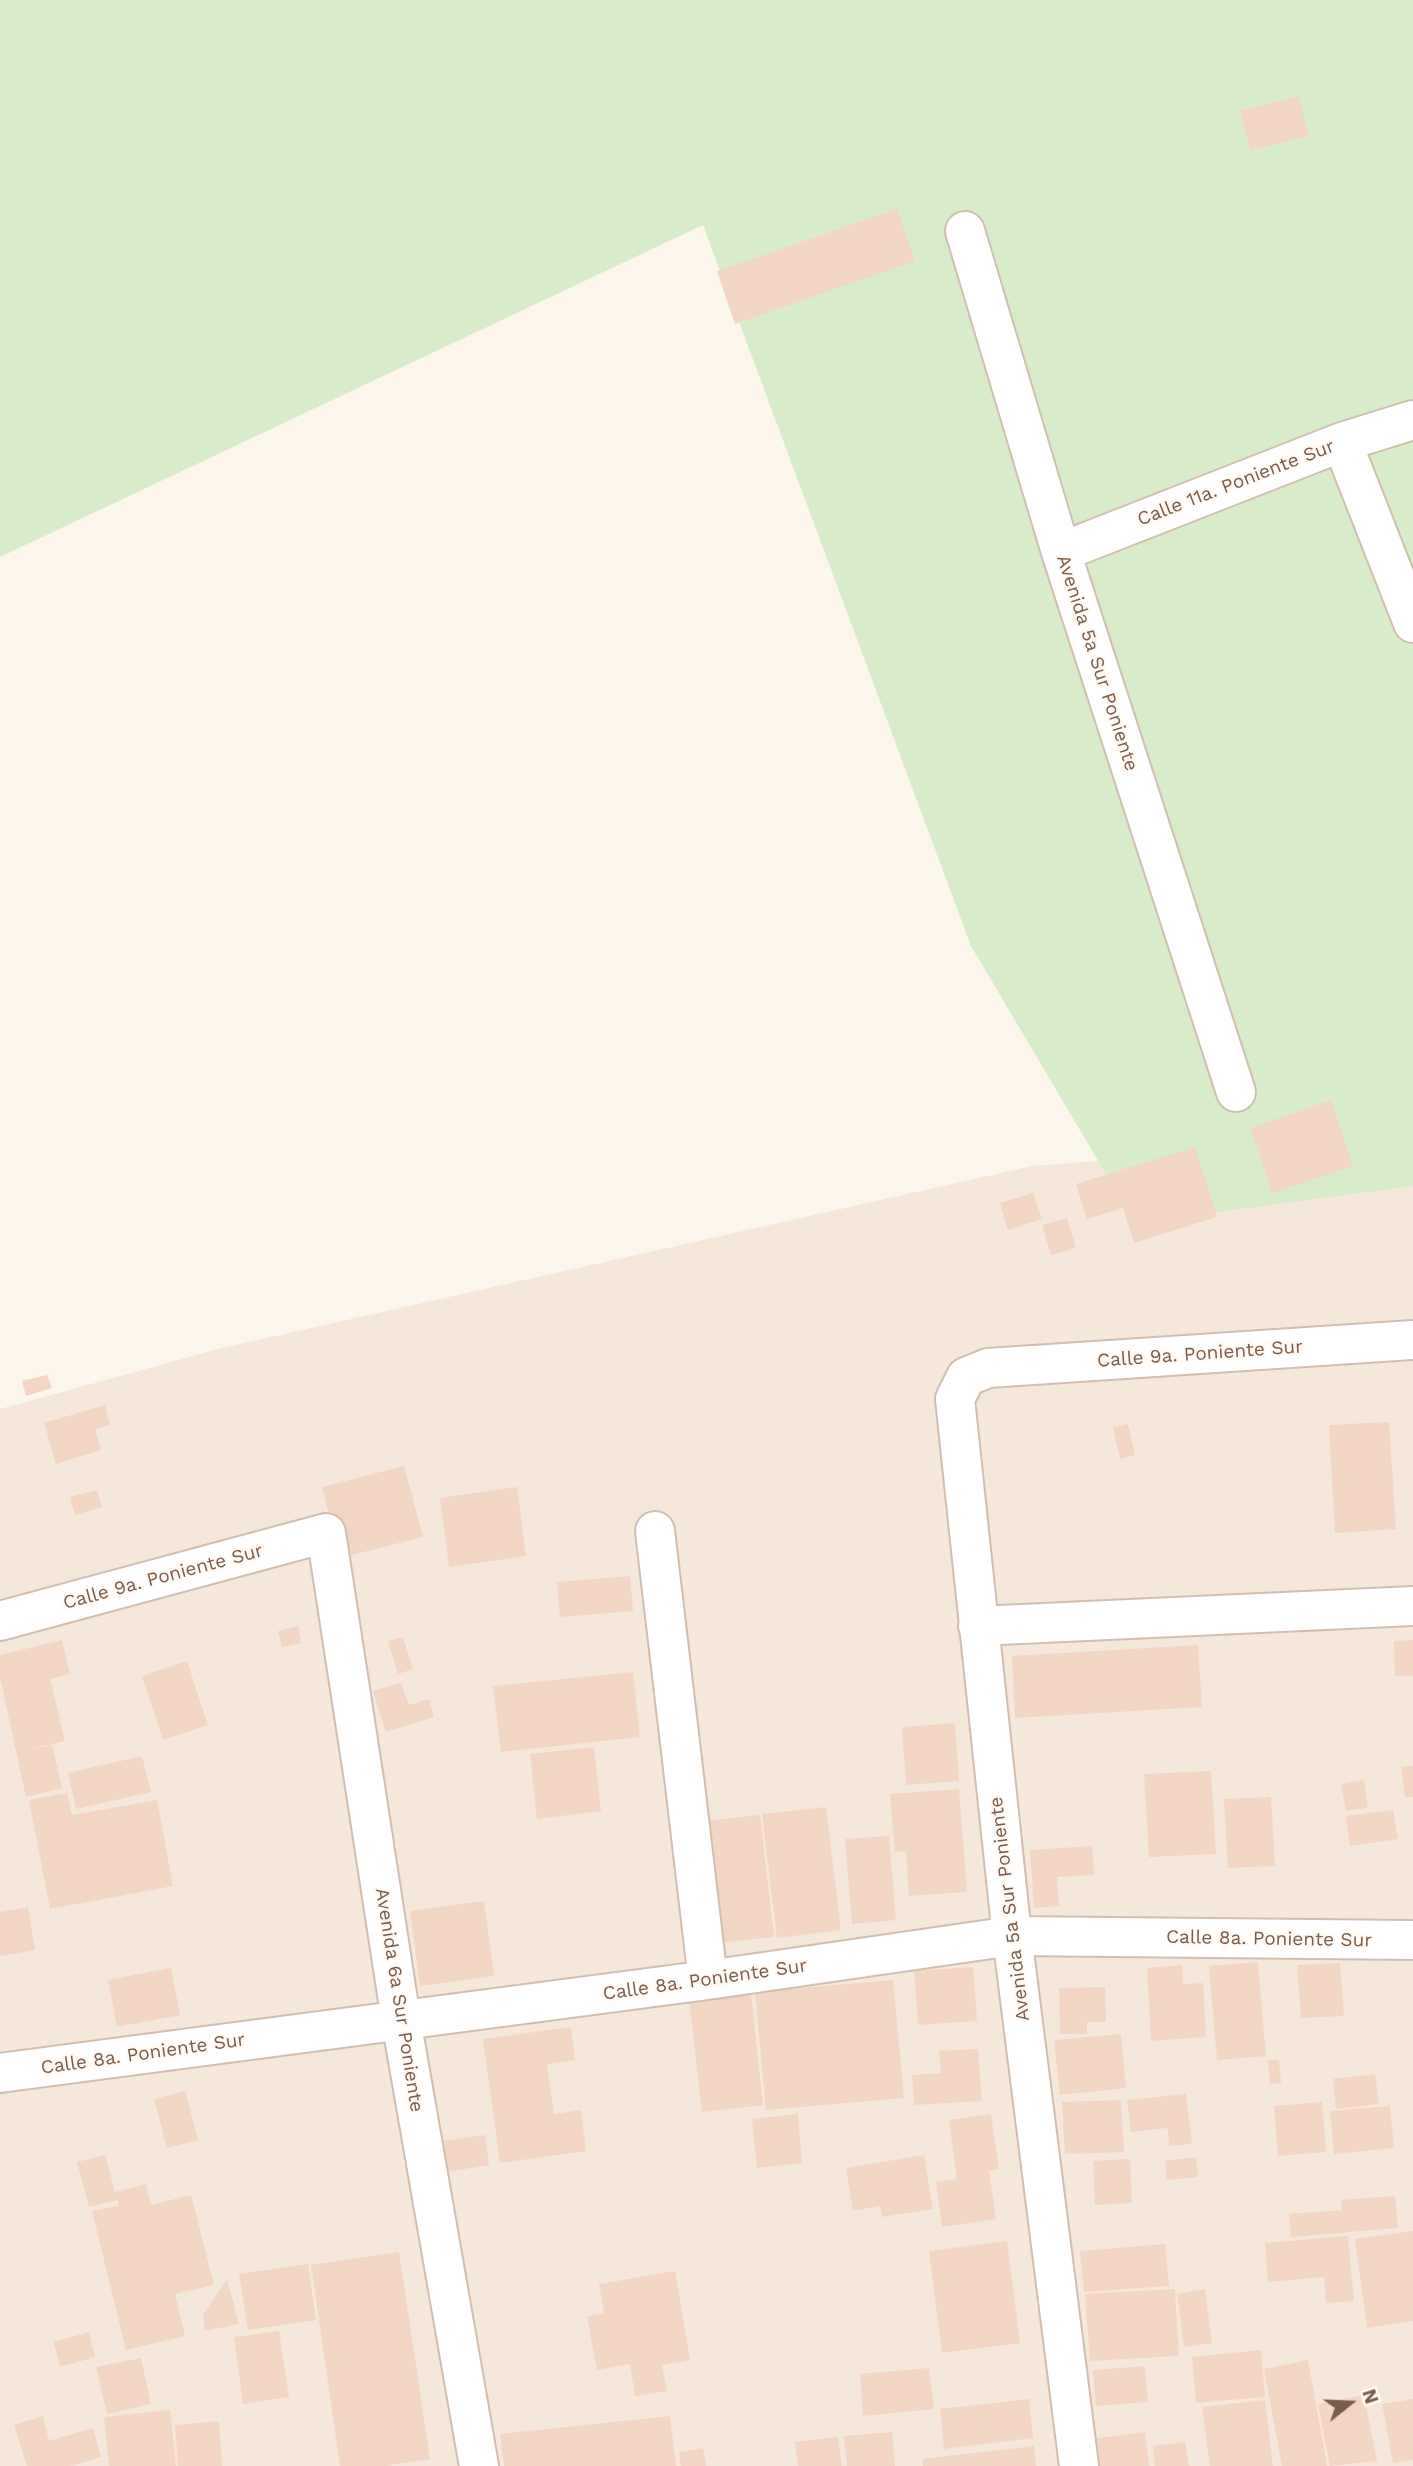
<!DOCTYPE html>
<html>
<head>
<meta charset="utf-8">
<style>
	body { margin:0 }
	#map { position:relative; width:1413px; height:2466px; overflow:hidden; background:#fdf6ec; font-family:"Work Sans",sans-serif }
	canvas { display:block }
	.north { position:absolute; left:1315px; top:2368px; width:70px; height:70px; -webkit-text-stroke:5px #fffaf3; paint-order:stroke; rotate:72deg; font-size:19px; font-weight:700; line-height:28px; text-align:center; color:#7a5c4d }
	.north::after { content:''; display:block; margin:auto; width:24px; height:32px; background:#7a5c4d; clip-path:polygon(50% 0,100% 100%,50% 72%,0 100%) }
</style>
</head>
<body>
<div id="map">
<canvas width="1413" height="2466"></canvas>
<div class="north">N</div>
</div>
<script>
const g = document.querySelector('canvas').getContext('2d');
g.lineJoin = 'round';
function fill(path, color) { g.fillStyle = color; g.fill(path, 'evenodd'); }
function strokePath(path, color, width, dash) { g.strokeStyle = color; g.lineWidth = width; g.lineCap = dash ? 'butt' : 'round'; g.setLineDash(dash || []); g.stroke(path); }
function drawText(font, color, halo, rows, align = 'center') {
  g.font = font + ' "Work Sans",sans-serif'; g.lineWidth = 5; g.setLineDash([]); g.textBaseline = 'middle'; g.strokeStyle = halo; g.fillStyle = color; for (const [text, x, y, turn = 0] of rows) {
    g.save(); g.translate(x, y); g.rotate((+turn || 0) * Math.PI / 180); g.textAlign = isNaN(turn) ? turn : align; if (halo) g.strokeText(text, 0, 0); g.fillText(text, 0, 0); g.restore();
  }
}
fill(new Path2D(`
	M1413,1137V2466H0V1409L222,1348L1032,1166Z`), '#f5e8da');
fill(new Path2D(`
	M0,0H1413V1186L1135,1223L971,946L703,225L0,557Z`), '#d8ecc9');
fill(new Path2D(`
	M1298,96L1309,136L1250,150L1240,111Z
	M897,209L915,261L735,324L717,271Z
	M1331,1100L1353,1166L1272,1193L1250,1128Z
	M1195,1147L1217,1217L1134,1243L1123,1208L1087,1219L1076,1184Z
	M1033,1193L1042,1219L1008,1230L1000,1203Z
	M1067,1218L1076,1248L1051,1255L1042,1225Z
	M47,1375L52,1388L26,1396L22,1381Z
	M105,1405L110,1425L95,1429L101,1450L56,1464L44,1423Z
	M1389,1422L1396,1529L1335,1533L1329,1425Z
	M1128,1424L1135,1455L1120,1459L1113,1427Z
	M404,1466L423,1537L340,1558L322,1487Z
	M517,1487L526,1556L449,1567L440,1498Z
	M97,1490L102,1507L75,1515L70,1497Z
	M630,1576L633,1611L560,1617L557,1582Z
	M298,1626L301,1643L282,1647L278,1631Z
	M403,1637L413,1669L398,1674L388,1641Z
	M62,1640L70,1674L50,1679L65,1741L25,1750L52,1745L62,1788L26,1797L0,1677V1655Z
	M1413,1640V1676H1395L1394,1641Z
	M1198,1645L1202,1707L1015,1718L1012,1656Z
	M187,1661L208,1725L163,1740L142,1676Z
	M633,1672L640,1737L501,1752L493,1686Z
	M401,1683L409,1705L429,1699L434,1717L386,1732L373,1691Z
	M955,1723L959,1781L906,1785L902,1727Z
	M594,1747L601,1811L537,1819L530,1754Z
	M142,1756L151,1792L76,1809L68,1773Z
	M1413,1766V1797H1405L1401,1767Z
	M1211,1771L1216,1854L1149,1857L1144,1774Z
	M1364,1780L1368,1808L1346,1811L1341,1784Z
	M959,1789L967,1892L909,1896L906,1851L895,1852L890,1794Z
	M67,1793L72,1815L157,1800L173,1886L50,1909L29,1800Z
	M1271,1797L1275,1866L1228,1868L1224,1799Z
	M826,1807L841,1930L777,1938L762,1814Z
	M1393,1810L1398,1839L1350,1846L1346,1816Z
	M760,1815L774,1937L716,1943L703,1821Z
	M889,1836L896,1920L852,1924L845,1839Z
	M1092,1846L1094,1875L1057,1877L1059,1906L1034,1908L1030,1850Z
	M484,1901L494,1976L420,1986L410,1911Z
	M28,1907L35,1950L0,1956V1912Z
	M1258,1962L1266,2056L1217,2060L1209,1966Z
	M1340,1963L1344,2016L1301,2018L1297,1965Z
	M1182,1965L1183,1984L1203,1983L1206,2037L1151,2041L1147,1968Z
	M973,1967L977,2021L918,2025L914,1971Z
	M171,1968L180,2015L117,2027L108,1980Z
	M893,1980L904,2098L766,2110L755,1992Z
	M1105,1987L1106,2022H1087V2034H1060L1059,1988Z
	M751,1993L763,2105L702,2112L689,1999Z
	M571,2027L575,2060L547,2064L554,2114L581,2110L586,2151L500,2163L483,2039Z
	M1121,2034L1126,2088L1060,2095L1054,2040Z
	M978,2049L982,2101L914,2105L912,2075L941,2073L939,2051Z
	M1268,2060H1279L1281,2083L1270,2084Z
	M1375,2074L1379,2104L1336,2109L1333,2079Z
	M185,2091L198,2140L167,2148L154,2099Z
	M1186,2094L1192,2144L1169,2146L1168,2128L1131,2132L1127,2100Z
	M1121,2100L1124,2152L1065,2154L1062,2102Z
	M1322,2102L1326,2152L1278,2156L1274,2106Z
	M1390,2106L1394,2148L1334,2154L1330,2111Z
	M798,2114L802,2163L757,2168L752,2119Z
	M991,2114L999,2169L989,2171L996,2219L942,2227L936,2182L957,2179L949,2120Z
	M485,2135L489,2165L440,2173L436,2142Z
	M105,2155L115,2192L146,2184L151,2205L191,2195L214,2285L175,2294L185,2336L126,2350L92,2211L119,2206L118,2200L89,2207L77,2162Z
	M924,2155L933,2209L882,2217L880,2206L853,2211L846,2168Z
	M1196,2157L1198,2177L1167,2180L1165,2161Z
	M1130,2159L1132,2203L1095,2205L1093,2161Z
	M1395,2196L1398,2228L1291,2237L1289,2214L1342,2210L1341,2200Z
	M1413,2231V2321L1367,2328L1355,2239Z
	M1348,2236L1354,2301L1326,2303L1324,2277L1268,2282L1265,2243Z
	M1007,2241L1020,2343L942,2353L929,2251Z
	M1165,2244L1169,2286L1084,2292L1080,2251Z
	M399,2252L430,2459L383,2466H340L311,2265Z
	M308,2264L316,2320L248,2330L239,2274Z
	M675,2271L690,2360L662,2365L667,2391L635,2396L630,2364L597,2370L587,2316L604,2313L599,2284Z
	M227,2279L239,2324L205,2331L203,2315Z
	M1175,2289L1179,2356L1090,2361L1085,2294Z
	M1205,2289L1212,2343L1184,2347L1177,2294Z
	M279,2331L289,2397L243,2404L234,2337Z
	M89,2332L95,2357L60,2367L54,2342Z
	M1261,2350L1265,2397L1196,2403L1192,2357Z
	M141,2358L151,2404L107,2414L96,2367Z
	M1308,2360L1327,2466H1282L1264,2369Z
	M1145,2366L1148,2402L1096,2406L1093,2370Z
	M929,2368L934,2409L863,2416L860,2374Z
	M1364,2395L1377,2461L1330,2466L1318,2404Z
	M1029,2399L1033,2438L944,2449L940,2409Z
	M1413,2399V2460L1393,2463L1382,2404Z
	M1265,2400L1273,2466H1210L1202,2407Z
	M170,2410L176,2466H109L104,2417Z
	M43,2416L49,2441L93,2428L101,2457L70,2466H27L14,2425Z
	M670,2416L676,2466H504L500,2434Z
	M219,2421L222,2466H178L175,2425Z
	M892,2432L895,2466H847L844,2436Z
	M1145,2432L1149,2466H1094L1091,2439Z
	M838,2437L842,2466H798L795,2442Z
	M1185,2442L1189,2466H1155L1153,2446Z
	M1034,2446L1036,2466H923V2459Z
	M703,2448L706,2466H681L679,2452Z`), '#f3d5c3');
const minor = new Path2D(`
	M965,231L1061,552L1236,1092
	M1342,442L1413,623
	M1061,552L1342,442L1413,420
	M655,1531L708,1980
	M0,1621L326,1533L401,2020L479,2466
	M978,1626L1413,1606
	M0,2073L708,1980L1012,1936L1413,1940
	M1079,2466L1012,1936L955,1399L966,1377L988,1368L1413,1340`);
strokePath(minor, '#d1beb0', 42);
strokePath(minor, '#fff', 38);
drawText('19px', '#7a5c4d', '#fffaf3', [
	["Calle 11a. Poniente Sur",1236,483,-21],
	["Avenida 5a Sur Poniente",1097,663,72],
	["Calle 9a. Poniente Sur",1200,1354,-4],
	["Calle 9a. Poniente Sur",163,1577,-15],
	["Avenida 5a Sur Poniente",1010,1909,-97],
	["Calle 8a. Poniente Sur",1269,1939,1],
	["Calle 8a. Poniente Sur",705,1980,-8],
	["Avenida 6a Sur Poniente",399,2000,81],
	["Calle 8a. Poniente Sur",143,2054,-8]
]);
</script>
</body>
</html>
